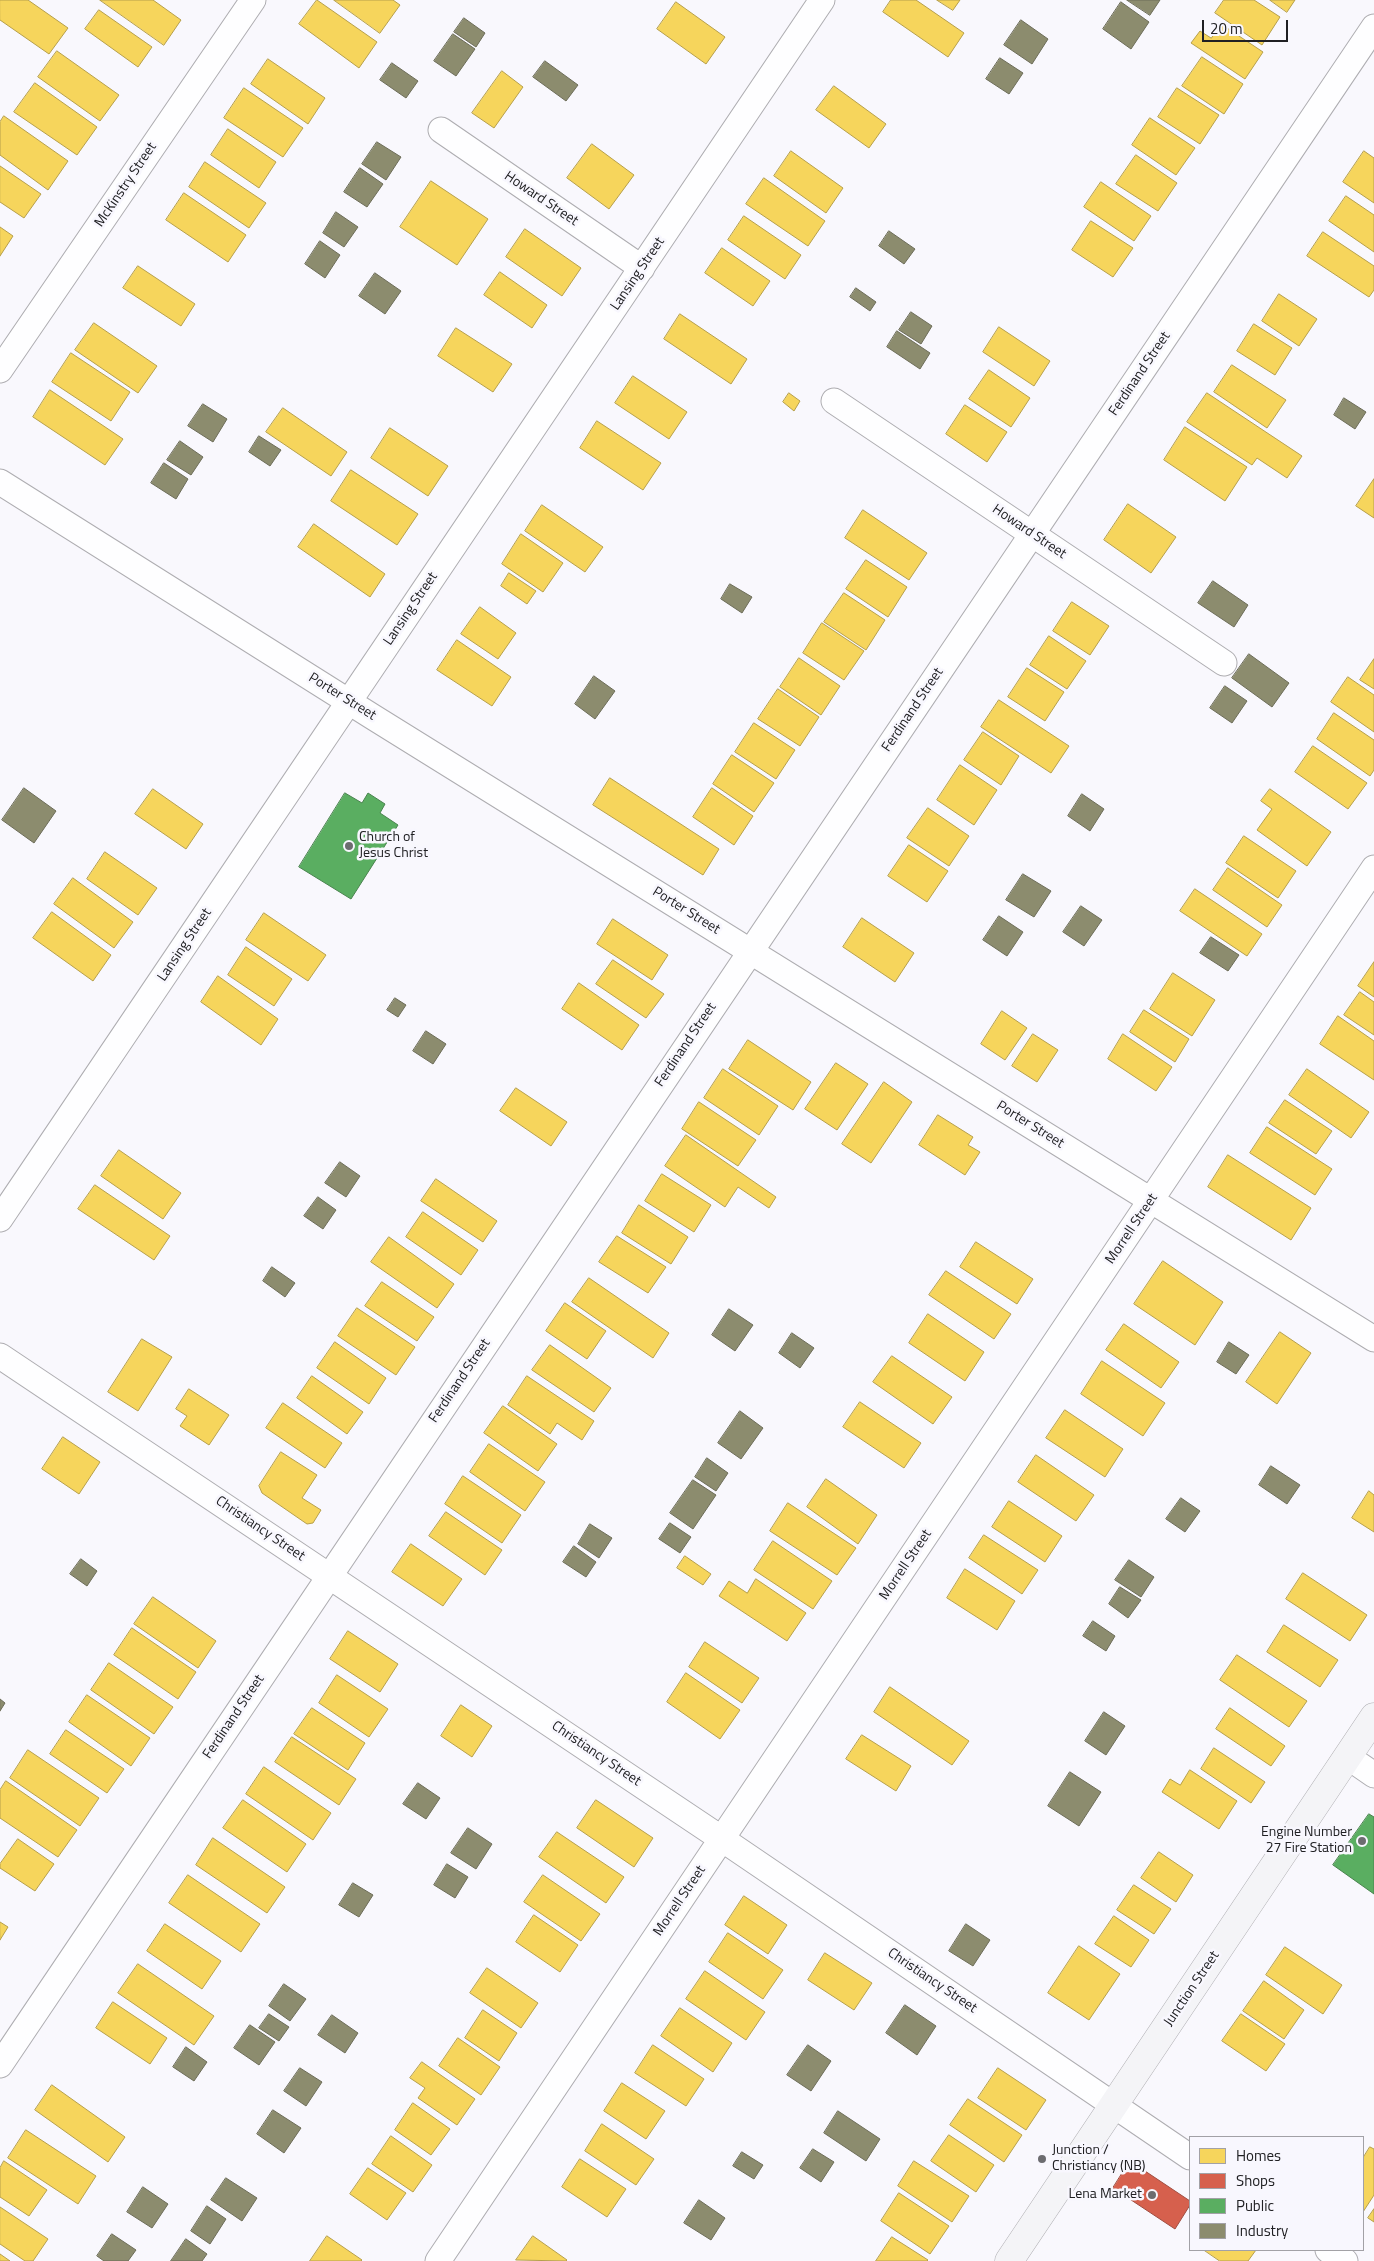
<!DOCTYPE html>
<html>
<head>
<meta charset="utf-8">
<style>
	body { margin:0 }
	#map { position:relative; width:1374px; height:2261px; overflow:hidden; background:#f9f8fd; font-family:"Titillium Web",sans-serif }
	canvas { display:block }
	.legend { position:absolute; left:1189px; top:2136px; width:175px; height:115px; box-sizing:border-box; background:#f8f7fe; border:1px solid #a2a1a6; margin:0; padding:6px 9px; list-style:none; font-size:15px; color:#202023 }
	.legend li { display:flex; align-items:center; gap:10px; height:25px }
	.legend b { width:25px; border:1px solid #a2a1a6 }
	.scale { position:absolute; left:1202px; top:20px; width:86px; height:22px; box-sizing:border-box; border:2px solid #202023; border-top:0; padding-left:6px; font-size:15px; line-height:18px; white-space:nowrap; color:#202023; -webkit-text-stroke:4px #f8f7fe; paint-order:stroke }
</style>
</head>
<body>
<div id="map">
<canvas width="1374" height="2261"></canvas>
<ul class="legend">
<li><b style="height:14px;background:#f6d55c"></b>Homes</li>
<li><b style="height:14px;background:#d6604d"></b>Shops</li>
<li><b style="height:14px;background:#5aae61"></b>Public</li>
<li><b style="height:14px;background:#8c8c6e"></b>Industry</li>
</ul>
<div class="scale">20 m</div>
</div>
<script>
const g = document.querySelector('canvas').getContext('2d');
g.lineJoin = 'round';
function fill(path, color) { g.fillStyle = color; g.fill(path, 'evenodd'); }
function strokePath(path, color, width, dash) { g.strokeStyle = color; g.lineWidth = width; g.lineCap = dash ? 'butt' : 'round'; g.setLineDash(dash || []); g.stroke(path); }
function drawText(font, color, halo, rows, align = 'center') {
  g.font = font + ' "Titillium Web",sans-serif'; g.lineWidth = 5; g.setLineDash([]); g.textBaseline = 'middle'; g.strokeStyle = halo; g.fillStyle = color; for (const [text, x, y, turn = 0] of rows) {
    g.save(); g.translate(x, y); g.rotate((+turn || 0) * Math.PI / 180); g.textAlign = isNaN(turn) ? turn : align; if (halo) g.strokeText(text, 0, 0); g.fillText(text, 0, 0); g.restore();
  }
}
const homes = new Path2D(`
	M0,0H28L68,28L49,54L0,20Z
	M100,0H153L181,20L164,45Z
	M317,0L377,42L359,68L299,24Z
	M334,0H393L400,5L380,33Z
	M891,0H916L964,33L948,57L883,12Z
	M937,0H960L953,10Z
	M1224,0H1254L1280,17L1262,45L1215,13Z
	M1270,0H1295L1287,12Z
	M676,2L725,37L706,64L657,29Z
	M99,10L152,47L138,67L85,29Z
	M1221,24L1263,52L1245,79L1191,43L1200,31L1211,38Z
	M57,51L119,95L100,121L38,77Z
	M1202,57L1243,84L1224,114L1182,86Z
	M268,59L325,98L308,124L251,84Z
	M502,71L523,87L494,128L472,113Z
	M35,83L97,127L77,155L14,112Z
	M834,86L886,124L869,148L816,110Z
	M244,88L303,128L283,157L224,118Z
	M1177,88L1219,115L1200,144L1158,117Z
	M4,116L68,161L48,190L0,155V122Z
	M1150,118L1195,148L1176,175L1132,145Z
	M228,129L276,162L259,188L211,155Z
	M592,144L634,175L609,209L567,178Z
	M791,151L843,188L826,213L774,176Z
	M1364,151L1374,158V203L1343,182Z
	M1136,155L1177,183L1158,211L1116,184Z
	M205,162L266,203L249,228L189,187Z
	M0,166L41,194L24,218L0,202Z
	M764,178L825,221L808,246L746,204Z
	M431,181L488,219L457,265L400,227Z
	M1101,182L1151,216L1134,241L1084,207Z
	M184,193L246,235L228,262L166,220Z
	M1346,196L1374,215V252L1329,221Z
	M744,216L801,255L785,279L728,240Z
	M1091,221L1133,248L1113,277L1072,250Z
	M0,227L13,236L0,256Z
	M525,229L581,268L562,296L506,257Z
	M1323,232L1374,266V290L1369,297L1307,256Z
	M722,248L770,281L753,306L705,273Z
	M138,266L195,304L181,326L123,288Z
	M500,272L547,305L532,328L484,295Z
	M1279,294L1317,319L1299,346L1262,321Z
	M680,314L747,359L731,384L664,339Z
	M94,323L157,366L138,393L75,350Z
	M1254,324L1292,348L1275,375L1237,351Z
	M999,327L1050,361L1034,386L983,352Z
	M456,328L512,364L493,392L438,356Z
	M71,353L130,392L111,421L52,382Z
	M1232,365L1286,400L1267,428L1214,392Z
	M989,370L1030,398L1011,427L969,399Z
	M633,376L687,412L669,439L615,403Z
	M50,390L123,439L105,465L33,417Z
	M789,393L800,401L794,411L783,402Z
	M1207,393L1302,456L1287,478L1257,458L1252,465L1187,422Z
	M965,405L1007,432L987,462L946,434Z
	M283,408L347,452L331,476L266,432Z
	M597,421L661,463L643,490L580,448Z
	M1185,427L1247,467L1225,501L1164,460Z
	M390,428L448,466L428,496L371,458Z
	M351,470L418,514L397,545L331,501Z
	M1374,479V518L1356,506Z
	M1128,504L1176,537L1151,573L1104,540Z
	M542,505L603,547L585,572L525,531Z
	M863,510L927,553L909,580L845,538Z
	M314,524L385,574L370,597L298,547Z
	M521,534L563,563L543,592L502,564Z
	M866,560L907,587L888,617L846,589Z
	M509,573L536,591L527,604L501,586Z
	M844,593L885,620L866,650L824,622Z
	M1072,602L1109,626L1090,655L1053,631Z
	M480,607L516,633L498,659L461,634Z
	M822,623L864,651L844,680L803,653Z
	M1049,636L1086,661L1067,689L1030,665Z
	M457,640L511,677L492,706L437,670Z
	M799,658L840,686L821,715L780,687Z
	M1374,659V689L1360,680Z
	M1027,668L1064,692L1045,721L1008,697Z
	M1348,677L1374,695V732L1331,702Z
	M778,689L819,717L800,746L758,719Z
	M999,700L1069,746L1051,773L981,727Z
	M1334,713L1374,740V770L1370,776L1317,739Z
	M754,723L795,750L776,779L735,752Z
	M983,732L1019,756L1001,785L964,760Z
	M1313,746L1367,783L1348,809L1295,772Z
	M732,755L774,783L754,812L713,784Z
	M960,765L997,790L974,825L937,800Z
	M610,778L719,849L703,875L593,805Z
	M712,788L753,816L734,845L693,817Z
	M153,789L203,824L186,849L135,814Z
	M1270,789L1331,832L1307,866L1257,830L1272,809L1261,801Z
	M928,808L969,836L949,866L907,838Z
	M1244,836L1296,871L1278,898L1226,863Z
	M909,845L948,871L927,902L888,876Z
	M105,852L157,888L138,915L87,879Z
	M1228,868L1282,905L1267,927L1213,890Z
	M73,878L133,922L114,948L54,904Z
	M1195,889L1262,934L1247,956L1180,911Z
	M52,912L111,955L93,981L33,938Z
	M264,913L326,955L308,981L246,940Z
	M862,918L914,953L895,982L843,947Z
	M613,919L668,955L652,980L597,944Z
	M246,947L292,979L274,1006L228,975Z
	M613,960L664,994L646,1018L596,984Z
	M1374,962V997L1358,986Z
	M1173,973L1215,1000L1192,1036L1150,1009Z
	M218,976L278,1019L261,1045L201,1002Z
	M579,983L639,1025L622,1050L562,1009Z
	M1360,992L1374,1002V1035L1344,1015Z
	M1144,1010L1189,1039L1175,1062L1130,1032Z
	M1002,1011L1027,1028L1005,1060L981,1044Z
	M1338,1016L1374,1041V1080L1320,1044Z
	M1033,1034L1058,1050L1037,1082L1012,1066Z
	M1123,1034L1172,1067L1156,1091L1108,1059Z
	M748,1040L811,1082L793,1110L729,1069Z
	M836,1063L868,1084L837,1130L805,1109Z
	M723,1069L778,1106L759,1135L704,1098Z
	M1307,1069L1369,1112L1351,1138L1289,1095Z
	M884,1082L912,1102L871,1163L842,1144Z
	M516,1088L567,1122L551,1146L500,1111Z
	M1285,1100L1332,1131L1316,1154L1269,1123Z
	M699,1102L756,1140L738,1166L682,1129Z
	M938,1115L973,1137L968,1145L980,1152L965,1175L919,1145Z
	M1267,1127L1332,1169L1315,1195L1250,1153Z
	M686,1135L776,1197L769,1208L738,1187L725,1207L665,1166Z
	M119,1150L181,1193L163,1219L101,1176Z
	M1228,1155L1311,1208L1291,1240L1208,1187Z
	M662,1174L711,1205L694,1232L645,1201Z
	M436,1179L497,1221L483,1242L421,1201Z
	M95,1185L170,1236L154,1260L78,1209Z
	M639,1205L688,1237L671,1264L622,1233Z
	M423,1212L478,1250L461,1275L406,1237Z
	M617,1236L666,1267L648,1293L599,1262Z
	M389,1237L454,1284L437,1308L371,1262Z
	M976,1242L1033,1279L1017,1304L960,1267Z
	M1163,1261L1223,1302L1195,1345L1134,1304Z
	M946,1271L1011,1314L994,1339L929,1295Z
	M589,1278L669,1333L653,1358L572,1302Z
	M382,1282L434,1317L417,1341L365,1306Z
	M565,1303L606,1331L587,1359L546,1331Z
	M357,1308L415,1347L396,1375L338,1336Z
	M928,1314L984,1352L965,1381L909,1343Z
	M1124,1324L1179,1362L1161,1388L1106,1350Z
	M1280,1332L1311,1353L1277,1404L1246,1382Z
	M142,1339L172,1357L138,1411L108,1392Z
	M335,1342L386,1378L369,1404L317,1368Z
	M550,1345L611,1388L594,1412L532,1370Z
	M892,1356L952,1397L933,1424L873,1382Z
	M1102,1361L1165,1403L1143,1436L1081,1394Z
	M312,1376L363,1412L347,1434L297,1398Z
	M527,1376L594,1421L582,1440L557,1423L550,1434L508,1405Z
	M189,1389L229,1415L209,1445L180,1426L187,1416L176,1409Z
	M860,1402L921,1443L904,1468L843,1427Z
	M283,1403L342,1443L325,1468L266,1428Z
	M503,1406L557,1444L538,1471L484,1433Z
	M1065,1410L1123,1449L1105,1477L1046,1438Z
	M63,1437L100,1462L79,1494L42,1469Z
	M489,1444L545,1482L525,1511L470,1472Z
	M281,1452L317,1475L302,1498L321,1510L313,1523L307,1524L262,1493L259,1486Z
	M1036,1455L1094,1495L1076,1521L1018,1482Z
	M463,1476L521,1515L502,1543L445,1504Z
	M826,1479L877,1515L858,1544L807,1507Z
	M1369,1491L1374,1495V1532L1352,1518Z
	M1009,1501L1062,1536L1045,1562L992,1527Z
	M788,1503L856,1548L837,1575L770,1531Z
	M446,1512L502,1550L485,1575L429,1536Z
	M984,1535L1038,1570L1022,1594L969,1558Z
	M773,1541L832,1581L813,1609L754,1570Z
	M411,1544L462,1579L443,1606L392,1572Z
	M685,1556L711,1574L703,1585L677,1568Z
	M965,1569L1015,1601L997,1630L947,1598Z
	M1303,1573L1367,1615L1350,1641L1286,1599Z
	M756,1579L806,1613L787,1641L719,1596L729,1581L747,1593Z
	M153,1597L216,1641L198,1668L134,1624Z
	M1284,1625L1338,1660L1320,1687L1267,1652Z
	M132,1628L196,1672L178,1699L114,1655Z
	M348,1631L398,1664L380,1692L330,1659Z
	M705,1642L759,1678L742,1703L689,1667Z
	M1237,1655L1307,1701L1289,1727L1220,1680Z
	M109,1663L173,1707L154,1734L91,1690Z
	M686,1673L740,1710L720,1739L667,1702Z
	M337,1675L388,1709L369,1737L319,1703Z
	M890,1687L969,1741L952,1765L874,1712Z
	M87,1695L150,1738L131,1766L69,1722Z
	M461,1705L492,1726L472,1757L441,1736Z
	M312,1708L365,1743L348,1770L294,1734Z
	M1230,1708L1285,1746L1271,1766L1216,1729Z
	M66,1730L124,1769L107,1793L50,1754Z
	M862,1735L911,1766L896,1791L846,1759Z
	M292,1737L356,1779L339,1805L275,1762Z
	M1214,1748L1265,1782L1251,1803L1201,1769Z
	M28,1750L99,1798L80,1826L10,1778Z
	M264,1767L331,1813L313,1840L246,1794Z
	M1190,1770L1237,1801L1219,1829L1162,1792L1170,1779L1180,1785Z
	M6,1781L77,1830L58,1857L0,1818V1790Z
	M243,1800L306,1844L287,1872L223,1828Z
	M596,1800L653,1838L634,1867L577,1828Z
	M557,1832L624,1877L606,1903L539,1857Z
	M213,1838L285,1887L267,1913L196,1865Z
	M18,1839L54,1864L35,1891L0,1868V1864Z
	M1159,1852L1193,1875L1176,1902L1141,1878Z
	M188,1875L260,1924L241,1952L169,1903Z
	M543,1875L600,1914L581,1941L524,1902Z
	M1134,1885L1171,1909L1154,1934L1117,1910Z
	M744,1896L787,1925L768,1954L725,1925Z
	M534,1915L578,1945L560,1972L516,1942Z
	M1114,1916L1149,1940L1131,1967L1095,1944Z
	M0,1922L8,1927L0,1940Z
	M165,1924L221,1961L202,1989L147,1951Z
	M728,1933L783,1970L763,1999L709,1962Z
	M1079,1946L1120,1974L1089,2020L1048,1993Z
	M1285,1947L1342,1985L1323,2014L1266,1975Z
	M825,1953L872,1983L854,2010L808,1980Z
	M138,1964L214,2016L194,2045L118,1993Z
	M487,1968L538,2003L521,2028L470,1993Z
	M705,1971L765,2012L746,2040L686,1999Z
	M1264,1981L1304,2010L1284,2039L1243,2011Z
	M113,2002L167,2038L150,2064L96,2028Z
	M680,2008L732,2043L713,2072L661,2036Z
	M483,2010L517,2033L499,2061L465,2038Z
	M1241,2014L1285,2044L1266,2071L1222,2041Z
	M458,2038L500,2067L481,2095L439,2066Z
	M653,2045L704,2079L686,2106L635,2073Z
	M422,2062L475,2099L457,2125L418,2098L425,2088L410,2078Z
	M998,2068L1046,2100L1026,2130L978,2098Z
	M622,2083L665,2111L646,2139L604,2111Z
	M52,2085L125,2137L108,2162L35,2110Z
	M968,2099L1022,2135L1004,2162L950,2125Z
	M413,2103L450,2129L431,2155L395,2130Z
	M602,2124L654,2159L636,2185L585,2151Z
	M26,2130L96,2176L78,2204L8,2158Z
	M949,2135L994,2165L976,2192L931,2161Z
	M391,2136L432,2165L413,2192L372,2164Z
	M1370,2147L1374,2149V2195L1363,2212V2158Z
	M580,2159L626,2189L607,2217L562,2187Z
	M4,2161L47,2190L29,2216L0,2197V2168Z
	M914,2161L969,2196L952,2222L898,2186Z
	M368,2168L406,2193L387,2220L350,2194Z
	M899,2193L949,2226L930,2254L881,2221Z
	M0,2207L48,2239L33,2261H25L0,2244Z
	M1374,2209V2222L1368,2218Z
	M327,2236L362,2260L361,2261H310Z
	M533,2236L567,2260L566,2261L516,2260Z
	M892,2237L928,2260L927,2261H876Z
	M1204,2250H1256L1248,2261H1220Z
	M0,2254L10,2261H0Z`);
fill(homes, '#f6d55c');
strokePath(homes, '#b69f4b', 1);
const shops = new Path2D(`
	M1130,2161L1190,2201V2205L1175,2229L1113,2188Z`);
fill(shops, '#d6604d');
strokePath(shops, '#9f4d40', 1);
const public = new Path2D(`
	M345,793L362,803L368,793L385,804L380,813L398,825L351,899L299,867Z
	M1369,1814L1374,1817V1894L1333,1865Z`);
fill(public, '#5aae61');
strokePath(public, '#49834e', 1);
const industry = new Path2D(`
	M1127,0H1160L1150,15Z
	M1121,2L1149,22L1131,49L1103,29Z
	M464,18L485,33L476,47L454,32Z
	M1021,20L1048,39L1032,64L1004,45Z
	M453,34L475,49L456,76L434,61Z
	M1000,58L1023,73L1009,94L986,79Z
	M545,61L578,85L566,101L533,77Z
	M392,63L418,81L406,98L380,80Z
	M377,142L401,157L386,180L362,164Z
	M360,168L383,184L367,207L344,192Z
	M336,212L358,227L344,247L323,233Z
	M889,231L915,249L904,264L879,246Z
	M320,241L340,255L325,278L305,264Z
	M375,273L401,291L385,314L359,296Z
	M856,288L876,302L870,311L850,297Z
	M911,312L932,326L921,344L899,330Z
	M897,331L930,353L920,369L887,347Z
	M1344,398L1366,412L1355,429L1334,415Z
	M203,404L227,419L213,442L188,426Z
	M259,436L281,450L270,466L249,452Z
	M180,441L203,457L191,475L167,460Z
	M164,463L188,479L176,499L151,483Z
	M1213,581L1248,605L1234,627L1198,603Z
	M730,584L752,597L742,613L721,599Z
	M1249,654L1289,683L1272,707L1232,678Z
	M594,676L615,691L595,719L575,704Z
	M1225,686L1247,701L1232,723L1210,708Z
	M24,788L56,811L34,843L2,820Z
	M1082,794L1104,809L1090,831L1068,816Z
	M1023,874L1051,891L1034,917L1006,900Z
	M1081,906L1102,920L1084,946L1063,932Z
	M999,916L1023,932L1007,956L983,940Z
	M1211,937L1239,955L1228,971L1200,953Z
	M395,998L406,1005L398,1017L387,1010Z
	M426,1031L446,1044L433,1064L413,1051Z
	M340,1162L360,1176L346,1197L325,1183Z
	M318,1197L336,1210L323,1229L304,1216Z
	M272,1267L295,1283L285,1297L263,1281Z
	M729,1309L753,1325L735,1351L712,1335Z
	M792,1333L814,1348L800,1368L779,1353Z
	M1229,1342L1249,1355L1236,1374L1217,1362Z
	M740,1411L763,1428L741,1459L718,1443Z
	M707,1458L728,1473L716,1491L695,1477Z
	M1271,1466L1300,1485L1287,1504L1259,1485Z
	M693,1480L716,1495L693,1529L670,1513Z
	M1181,1498L1200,1511L1185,1532L1166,1519Z
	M670,1523L691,1537L680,1553L659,1539Z
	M590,1524L612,1538L599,1558L578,1544Z
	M574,1546L596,1562L586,1577L563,1562Z
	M81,1559L97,1571L87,1586L70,1574Z
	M1129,1560L1154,1577L1141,1597L1115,1580Z
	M1120,1587L1141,1600L1128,1618L1109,1604Z
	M1093,1621L1115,1636L1106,1651L1083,1636Z
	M0,1699L5,1703L0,1711Z
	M1104,1712L1125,1726L1106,1755L1085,1741Z
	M1070,1772L1101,1792L1079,1826L1048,1806Z
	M418,1783L440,1798L426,1819L403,1804Z
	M468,1828L492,1844L476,1869L451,1853Z
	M447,1864L468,1877L455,1898L434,1885Z
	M353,1883L373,1895L359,1917L339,1905Z
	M966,1924L990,1940L973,1966L949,1951Z
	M284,1984L306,1999L290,2021L269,2006Z
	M905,2005L936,2026L917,2055L886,2033Z
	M269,2014L289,2027L279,2041L259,2028Z
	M332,2015L358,2033L345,2053L318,2035Z
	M250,2025L275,2042L259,2065L234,2048Z
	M808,2045L831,2061L811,2091L787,2075Z
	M186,2047L207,2062L194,2081L173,2067Z
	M300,2068L322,2082L306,2106L284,2091Z
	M273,2110L301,2128L284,2153L257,2134Z
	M838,2111L880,2139L866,2161L824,2133Z
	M813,2149L834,2162L821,2182L800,2168Z
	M742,2152L763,2165L754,2179L733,2166Z
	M226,2178L257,2198L242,2221L211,2200Z
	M143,2187L168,2204L152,2228L127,2212Z
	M699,2200L725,2218L711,2240L684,2223Z
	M207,2206L226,2219L210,2244L191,2231Z
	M112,2234L136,2250L128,2261H104L97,2256Z
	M186,2239L207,2254L202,2261H171Z`);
fill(industry, '#8c8c6e');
strokePath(industry, '#6c6c58', 1);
const street = new Path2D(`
	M441,130L642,268
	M0,370L253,0
	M834,401L1224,663
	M0,482L373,717L1374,1339
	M0,1219L822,0
	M0,1356L722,1839L1190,2157
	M1348,1757L1374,1775
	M0,2065L1374,27
	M1328,2250L1345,2261
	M438,2261L1374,868`);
const secondary = new Path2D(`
	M1009,2261L1374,1717`);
strokePath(street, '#aeadb1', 27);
strokePath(secondary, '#aeadb1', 29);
strokePath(street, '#fefeff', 25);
strokePath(secondary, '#f4f4f7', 28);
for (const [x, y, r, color] of [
	[349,846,5,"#6c6c6f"],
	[1362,1841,5,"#6c6c6f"],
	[1042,2159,5,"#6c6c6f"],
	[1152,2195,5,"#6c6c6f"]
]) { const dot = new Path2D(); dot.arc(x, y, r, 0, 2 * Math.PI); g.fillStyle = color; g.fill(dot); strokePath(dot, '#f8f7fe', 2); }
drawText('14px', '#202023', '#f8f7fe', [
	["McKinstry Street",126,185,-56],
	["Howard Street",541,199,34],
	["Lansing Street",638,274,-56],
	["Ferdinand Street",1140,374,-56],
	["Howard Street",1029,532,34],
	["Lansing Street",411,609,-56],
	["Porter Street",342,697,32],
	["Ferdinand Street",913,710,-56],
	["Porter Street",686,911,32],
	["Lansing Street",185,945,-56],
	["Ferdinand Street",686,1045,-56],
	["Porter Street",1030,1125,32],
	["Morrell Street",1132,1229,-56],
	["Ferdinand Street",460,1381,-56],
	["Christiancy Street",260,1529,34],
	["Morrell Street",906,1565,-56],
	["Ferdinand Street",234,1717,-56],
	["Christiancy Street",596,1754,34],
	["Morrell Street",680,1901,-56],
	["Christiancy Street",932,1981,34],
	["Junction Street",1192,1989,-56]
]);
drawText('14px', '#202023', '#f8f7fe', [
	["Church of",359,838],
	["Jesus Christ",359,854],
	["Engine Number",1352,1833,"right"],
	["27 Fire Station",1352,1849,"right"],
	["Junction /",1052,2151],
	["Christiancy (NB)",1052,2167],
	["Lena Market",1142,2195,"right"]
], 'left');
</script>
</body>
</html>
